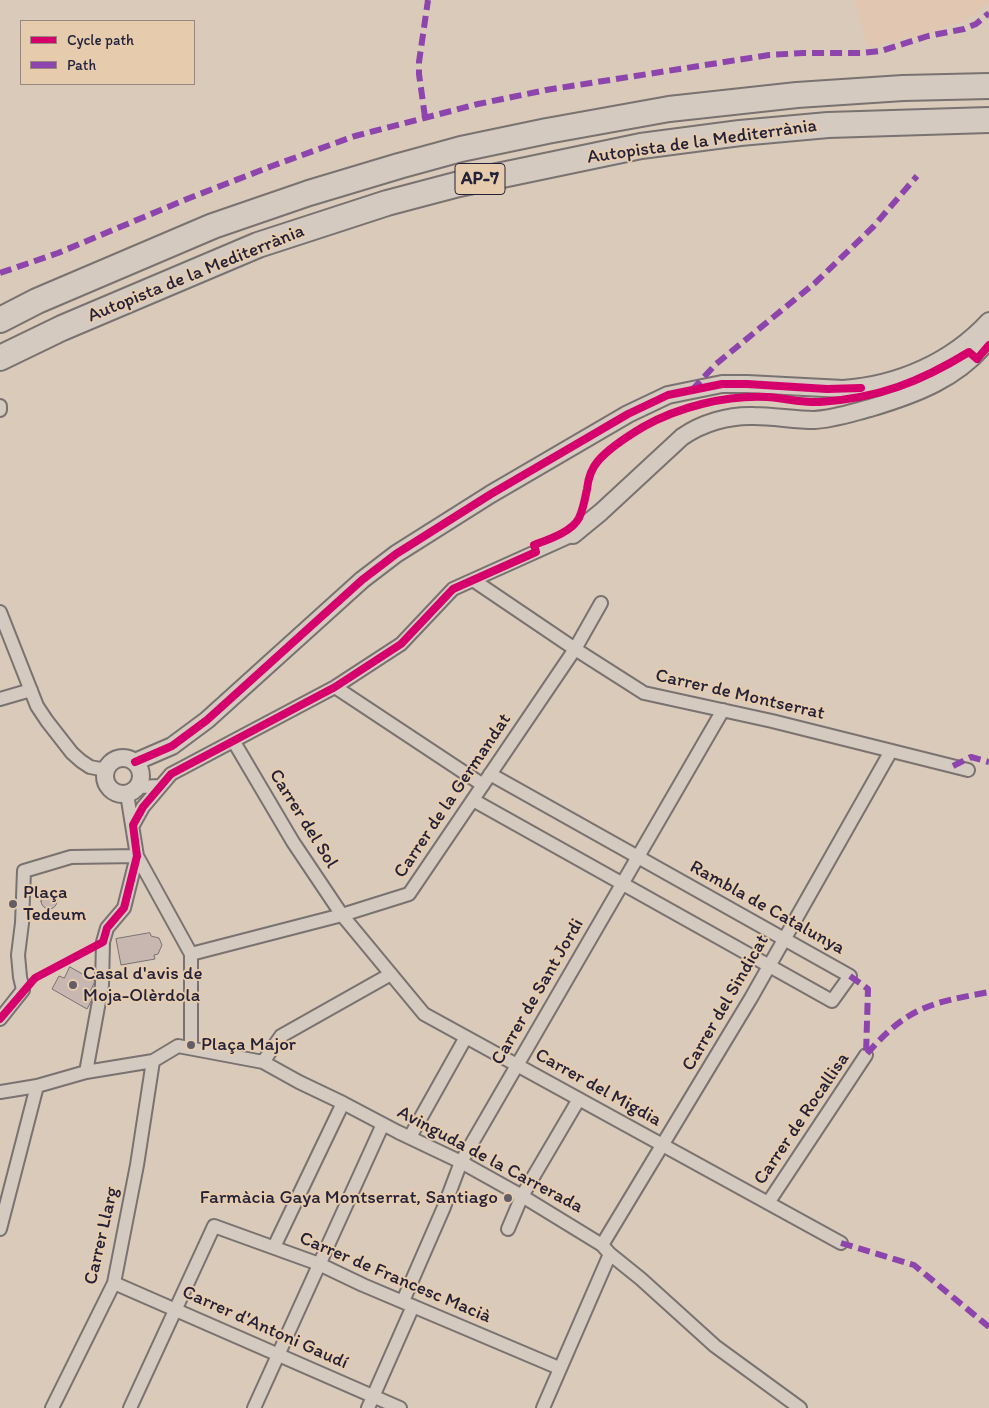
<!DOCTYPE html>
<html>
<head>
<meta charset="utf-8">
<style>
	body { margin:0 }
	#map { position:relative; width:989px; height:1408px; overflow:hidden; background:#d9caba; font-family:Itim,sans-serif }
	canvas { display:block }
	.legend { position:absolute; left:20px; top:20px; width:175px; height:65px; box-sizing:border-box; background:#e6cbad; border:1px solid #98877f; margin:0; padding:6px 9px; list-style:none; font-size:15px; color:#22223b }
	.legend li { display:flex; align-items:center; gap:10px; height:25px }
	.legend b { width:25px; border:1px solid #98877f }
</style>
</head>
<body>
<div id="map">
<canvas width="989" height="1408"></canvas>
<ul class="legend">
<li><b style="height:6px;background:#d6006c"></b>Cycle path</li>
<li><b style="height:6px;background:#8e44ad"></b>Path</li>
</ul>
</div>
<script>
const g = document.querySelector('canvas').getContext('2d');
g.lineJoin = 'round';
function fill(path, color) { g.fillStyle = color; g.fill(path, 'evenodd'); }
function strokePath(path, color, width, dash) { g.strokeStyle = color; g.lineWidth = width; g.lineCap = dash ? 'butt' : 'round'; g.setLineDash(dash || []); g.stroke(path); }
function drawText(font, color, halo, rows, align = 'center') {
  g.font = font + ' Itim,sans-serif'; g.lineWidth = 4; g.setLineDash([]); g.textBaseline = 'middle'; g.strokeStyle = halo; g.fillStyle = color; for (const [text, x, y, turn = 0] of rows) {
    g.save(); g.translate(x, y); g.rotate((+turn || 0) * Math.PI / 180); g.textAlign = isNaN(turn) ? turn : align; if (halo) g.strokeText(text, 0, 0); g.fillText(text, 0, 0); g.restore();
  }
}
fill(new Path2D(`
	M854,0H989V3L966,20L928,33L868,48Z`), '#e1c6b2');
const building = new Path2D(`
	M41 901a8 8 0 1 1 16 0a8 8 0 1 1-16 0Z
	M150,933L151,936L159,938L162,945L158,954L154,955L155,959L121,965L116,939Z
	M70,967L95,981L89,994L94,996L87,1009L52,989L59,976L64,978Z`);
fill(building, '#c8b7b1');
strokePath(building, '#797270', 1);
const minor = new Path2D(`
	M0,406V410
	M473,580L575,649L644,693L772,721L968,770
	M0,612L37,706L47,721L72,753L81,761L90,767L106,770
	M335,687L483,785
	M0,699L31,690
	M234,742L293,842L342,915L424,1014L841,1243
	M138,787L160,786
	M127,794L137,856L191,954V1048
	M473,800L832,1001L850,976L490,774
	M133,825L143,807L171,774L335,687L401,644L453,589L573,535
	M191,954L342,915L409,894L575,649L601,603
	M0,1019L23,990L20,977L18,955L22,923L24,871L71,857L137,856
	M263,1062L281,1036L391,974
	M86,1072L102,985L103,942L107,928L124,908L137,856
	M0,1092L37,1086L86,1072L153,1061L178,1046L263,1062L299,1082L343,1103L398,1132L461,1162L522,1196L602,1245L610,1254L641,1279L715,1346L800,1408
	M410,1137L466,1037
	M768,1203L866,1055
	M0,1229L37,1086
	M508,1229L522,1196L579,1099
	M602,1245L751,998L891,751
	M274,1247L343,1103
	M114,1283L400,1408
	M403,1301L444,1207L461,1162L723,710
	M52,1408L114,1283L137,1165L153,1061
	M130,1408L214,1226L319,1264L363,1285L559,1368
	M254,1408L383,1124
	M368,1408L413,1306
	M543,1408L610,1254`);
const tertiary = new Path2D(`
	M573,535L601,512L682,437C702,423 729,415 754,416C774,416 794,420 814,420C834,419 851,413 870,408C914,395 961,378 989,339
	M105 776a18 18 0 1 1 36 0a18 18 0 1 1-36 0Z
	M135,762L172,746L207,720L362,580L396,554L491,494L628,414L668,395L722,384H747L843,389C899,385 951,362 989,321`);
const motorway = new Path2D(`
	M0,320L37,301L213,226L309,193L399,166L461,149L547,131L669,109L797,95L903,88L989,86
	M0,358L62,328L258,245L387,203L459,184L641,146L740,133L828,125L989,120`);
strokePath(minor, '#797270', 16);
strokePath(tertiary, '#797270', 20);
strokePath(motorway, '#797270', 28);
strokePath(minor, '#d4cabf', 12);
strokePath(tertiary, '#d4cabf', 16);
strokePath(motorway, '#d4cabf', 24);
strokePath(new Path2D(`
	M425,117L419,74V62L428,0
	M0,273L58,253L187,199L272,166L355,136L478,104L546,90L769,55L803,53H862L881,51L928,36L964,29L976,24L989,13
	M692,390L716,364L815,283L873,227L917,176
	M953,766L971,757L989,762
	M850,976L868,989L866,1055C907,1007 930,1003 989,992
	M841,1243L914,1265L989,1327`), '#8e44ad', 6, [12, 6]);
strokePath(new Path2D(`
	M135,762L172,746L207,720L362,580L396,554L491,494L628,414L668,395L722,384H747L827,389L861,388
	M0,1019L35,978L103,942L107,928L124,908L137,856L133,825L143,807L171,774L335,687L401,644L453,589L536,552L534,545C547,540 572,532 579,518C583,510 585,499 587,489C588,480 591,469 598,461C609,448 628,436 643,427C678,407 726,395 767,397C784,398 803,403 820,402C879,398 920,382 969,352L977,359L989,345`), '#d6006c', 8);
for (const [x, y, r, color] of [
	[13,904,5,"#625d67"],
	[73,985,5,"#625d67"],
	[191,1045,5,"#625d67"],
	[508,1198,5,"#625d67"]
]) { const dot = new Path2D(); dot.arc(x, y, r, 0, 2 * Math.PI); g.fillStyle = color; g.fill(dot); strokePath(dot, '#e6cbad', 2); }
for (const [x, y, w] of [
	[480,179,50]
]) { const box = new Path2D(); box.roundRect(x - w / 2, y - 15.5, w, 31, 4); g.fillStyle = '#e6cbad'; g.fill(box); strokePath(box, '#22223b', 1); }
drawText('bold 18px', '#22223b', null, [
	["AP-7",480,179]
]);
drawText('19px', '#22223b', '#e6cbad', [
	["Autopista de la Mediterrània",702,142,-8],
	["Autopista de la Mediterrània",196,274,-22],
	["Carrer de Montserrat",740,695,13],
	["Carrer de la Germandat",453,796,-56],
	["Carrer del Sol",303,819,58],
	["Rambla de Catalunya",767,908,29],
	["Carrer de Sant Jordi",538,992,-60],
	["Carrer del Sindicat",726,1003,-60],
	["Carrer del Migdia",598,1088,29],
	["Carrer de Rocallisa",802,1119,-56],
	["Avinguda de la Carrerada",490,1160,28],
	["Carrer Llarg",102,1236,-77],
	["Carrer de Francesc Macià",395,1278,23],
	["Carrer d'Antoni Gaudí",265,1328,24]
]);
drawText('19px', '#22223b', '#e6cbad', [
	["Plaça",23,893],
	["Tedeum",23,915],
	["Casal d'avis de",83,974],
	["Moja-Olèrdola",83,996],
	["Plaça Major",201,1045],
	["Farmàcia Gaya Montserrat, Santiago",498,1198,"right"]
], 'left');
</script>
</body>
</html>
